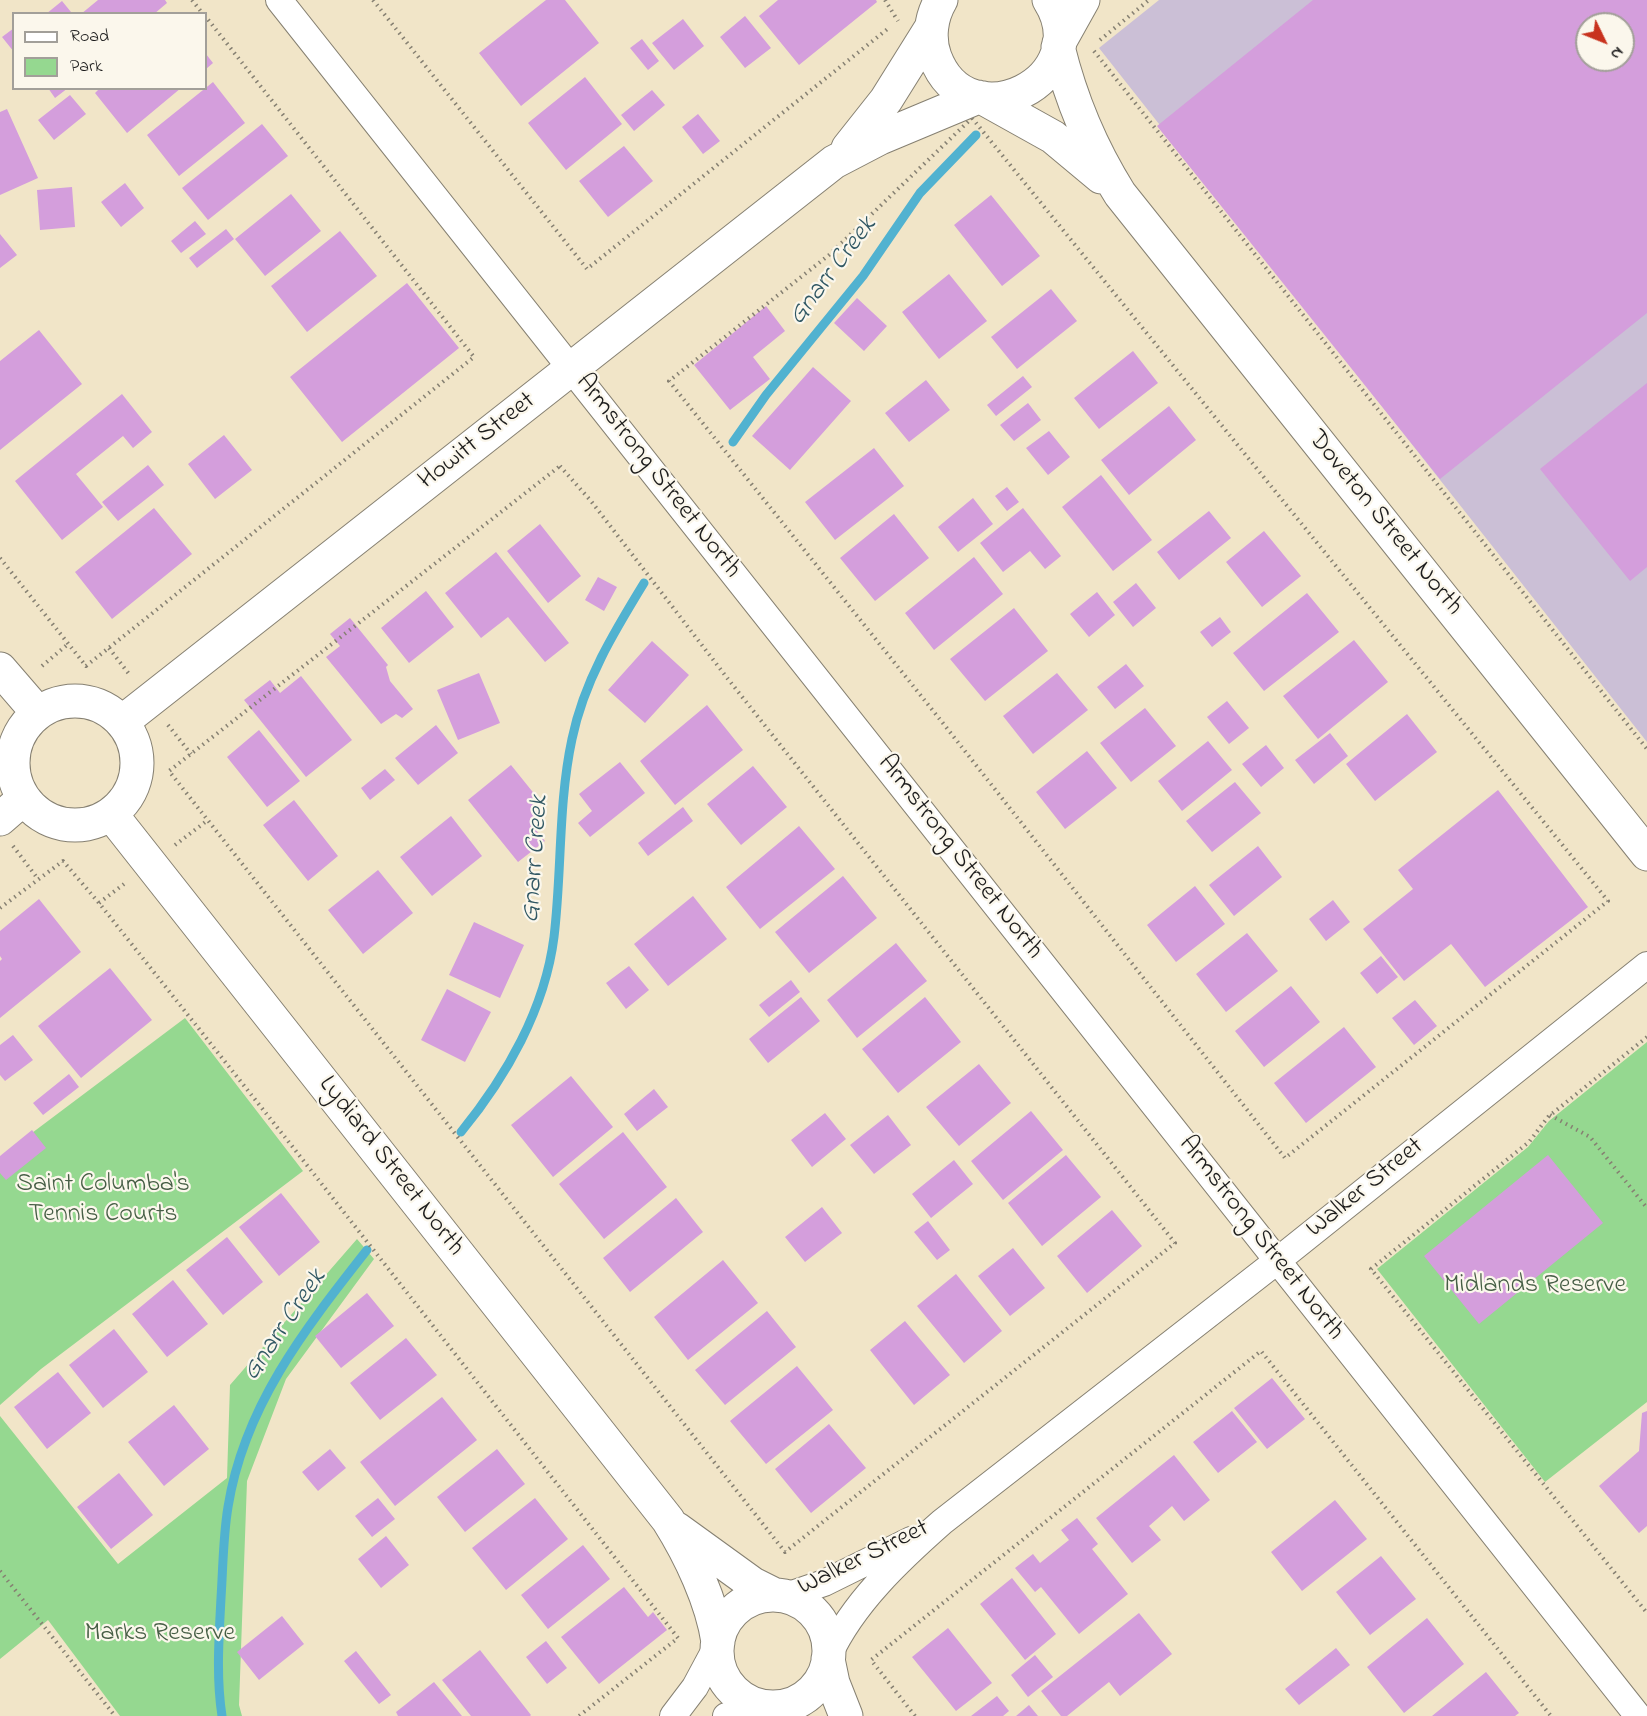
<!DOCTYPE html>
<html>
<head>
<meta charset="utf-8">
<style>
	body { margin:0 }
	#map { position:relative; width:1647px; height:1716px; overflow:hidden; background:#f1e5c8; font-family:"Indie Flower",sans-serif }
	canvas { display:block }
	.legend { position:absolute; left:12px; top:12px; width:195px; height:78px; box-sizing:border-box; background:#fbf7ec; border:2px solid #a29f99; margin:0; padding:8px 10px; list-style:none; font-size:18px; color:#1c1c1c }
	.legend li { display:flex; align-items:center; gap:12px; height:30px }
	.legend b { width:30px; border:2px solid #a29f99 }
	.north { position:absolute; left:1575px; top:12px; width:60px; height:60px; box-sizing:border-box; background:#fbf7ec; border:2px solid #a29f99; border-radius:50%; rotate:133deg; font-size:16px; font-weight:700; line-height:24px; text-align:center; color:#1c1c1c }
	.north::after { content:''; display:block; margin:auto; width:21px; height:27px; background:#c8321e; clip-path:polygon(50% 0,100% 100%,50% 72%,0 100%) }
</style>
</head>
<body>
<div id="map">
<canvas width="1647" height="1716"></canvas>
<ul class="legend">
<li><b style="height:8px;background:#fff"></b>Road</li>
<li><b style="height:16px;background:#95d890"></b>Park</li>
</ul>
<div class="north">N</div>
</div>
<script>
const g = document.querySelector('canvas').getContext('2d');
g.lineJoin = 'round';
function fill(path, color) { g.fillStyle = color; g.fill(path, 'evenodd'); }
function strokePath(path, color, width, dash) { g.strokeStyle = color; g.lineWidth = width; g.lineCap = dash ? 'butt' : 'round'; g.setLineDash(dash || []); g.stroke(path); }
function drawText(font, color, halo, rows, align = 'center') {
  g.font = font + ' "Indie Flower",sans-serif'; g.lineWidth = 4.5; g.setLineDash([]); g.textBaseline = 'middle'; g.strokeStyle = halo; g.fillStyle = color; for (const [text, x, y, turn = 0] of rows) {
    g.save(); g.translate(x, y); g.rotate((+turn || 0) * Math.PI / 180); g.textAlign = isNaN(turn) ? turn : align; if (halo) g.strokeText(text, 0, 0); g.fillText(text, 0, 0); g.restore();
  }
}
fill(new Path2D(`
	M1159,0H1647V742L1099,48ZM1587,24H1623V60H1587Z`), '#cbbfd6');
fill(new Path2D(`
	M185,1018L303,1171L41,1369L0,1405V1157Z
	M1647,1042V1402L1545,1482L1377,1269L1528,1147L1549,1121Z
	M357,1239L374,1259L286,1379L247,1481L239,1705L242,1716H120L48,1620L0,1659V1416L118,1564L227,1478L230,1385Z`), '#95d890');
strokePath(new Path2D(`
	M733,442L766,395L863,276L920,193L976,135
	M461,1132C506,1077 545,1009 554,937C562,871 558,804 572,739C584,681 614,632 644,583
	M222,1716C216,1677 219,1637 221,1598C223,1568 223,1537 228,1507C244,1406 305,1329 367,1250`), '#51b2d0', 9);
fill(new Path2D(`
	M98,0H165L167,3L154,14H81Z
	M546,0H565L599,43L521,106L479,53Z
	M778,0H876L877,2L799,65L759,16Z
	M1313,0H1647V313L1440,479L1157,126ZM1587,24H1623V60H1587Z
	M62,1L71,12L69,14H46Z
	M745,16L771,48L745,68L720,37Z
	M683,19L704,46L674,70L652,43Z
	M14,28V52L2,37Z
	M642,39L659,61L648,70L630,48Z
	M206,54L213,63L206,69Z
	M585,77L622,124L566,170L528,123Z
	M213,82L245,123L179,176L147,135Z
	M48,88H68L55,98Z
	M100,88H181L127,133L95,93Z
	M652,90L665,105L634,131L621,115Z
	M70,95L86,114L54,140L38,120Z
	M7,109L38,178L0,195V112Z
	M698,114L720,141L703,154L682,127Z
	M262,124L288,156L208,220L182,188Z
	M624,146L653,181L608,217L579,181Z
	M125,183L144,208L121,227L101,202Z
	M72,187L75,227L40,230L37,190Z
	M291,194L321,231L265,276L235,239Z
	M991,195L1040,256L1002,286L954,225Z
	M195,221L206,234L181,253L171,241Z
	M226,229L234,239L197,268L189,258Z
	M340,231L377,276L307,332L271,286Z
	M0,234L17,255L0,268Z
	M949,274L987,321L939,359L902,312Z
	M407,283L459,348L342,442L290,377Z
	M1051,289L1077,321L1017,369L991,337Z
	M857,298L887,326L864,351L834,323Z
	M766,306L785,331L753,357L770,379L730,410L694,365Z
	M39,330L82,384L0,450V361Z
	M1133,351L1158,383L1099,429L1074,398Z
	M813,367L851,401L790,470L752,436Z
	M1023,376L1032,387L996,416L987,405Z
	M926,380L950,410L909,442L885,413Z
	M1647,383V567L1630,581L1540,469Z
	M122,394L152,432L133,448L123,436L76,474L103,507L62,540L15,481Z
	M1028,403L1041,420L1014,441L1000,425Z
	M1169,406L1196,440L1129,495L1101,460Z
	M1049,431L1070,457L1048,475L1026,448Z
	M224,435L252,470L215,499L188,464Z
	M874,448L904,486L835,540L805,502Z
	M148,465L164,485L118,521L102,502Z
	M1101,475L1152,540L1113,571L1062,507Z
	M1007,487L1019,502L1007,511L995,496Z
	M973,498L993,524L958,552L938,527Z
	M154,508L192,554L112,619L75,572Z
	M1023,508L1061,556L1045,569L1030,551L1003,572L980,543Z
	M1209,511L1231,538L1179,580L1157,552Z
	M894,514L929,558L875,601L840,558Z
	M540,524L581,576L548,603L507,551Z
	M1264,531L1301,576L1262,607L1226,562Z
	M496,552L569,643L545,662L508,617L481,638L445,593Z
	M974,557L1003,594L934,650L905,613Z
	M598,577L617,587L604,611L585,600Z
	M1136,583L1156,608L1133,627L1113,602Z
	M426,591L454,627L409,663L381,628Z
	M1097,592L1115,615L1089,637L1070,614Z
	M1307,593L1339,632L1264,691L1233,653Z
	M1014,608L1048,651L985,701L950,659Z
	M1220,617L1231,632L1212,647L1200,632Z
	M350,618L388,665L386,667L390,681L413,709L402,718L396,714L381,724L326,657L340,646L330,634Z
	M1354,640L1388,682L1318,739L1283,696Z
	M652,641L689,675L645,723L608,690Z
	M1126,664L1144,686L1115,709L1097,687Z
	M479,673L500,723L458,740L437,690Z
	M1057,673L1088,710L1033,754L1003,716Z
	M301,676L352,740L306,777L244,700L270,680L280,693Z
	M1227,701L1249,728L1229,744L1207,717Z
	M707,705L743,750L675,805L640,761Z
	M1145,708L1176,746L1131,782L1100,743Z
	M1407,714L1437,752L1375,801L1346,764Z
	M436,725L458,753L418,785L395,758Z
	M259,730L300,781L267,807L227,757Z
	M1330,733L1348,756L1314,784L1295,760Z
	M1208,741L1232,770L1182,811L1158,781Z
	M1266,745L1284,768L1261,787L1242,764Z
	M1087,751L1117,788L1065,829L1036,792Z
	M620,762L645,793L590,837L578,823L592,811L579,794Z
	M511,765L540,801L531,808L544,823L535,829L545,841L518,862L468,800Z
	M753,766L787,807L741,845L707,804Z
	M385,769L395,780L370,800L361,788Z
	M1235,782L1261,813L1212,852L1186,821Z
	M1498,790L1588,907L1485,987L1451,944L1404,981L1363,929L1413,889L1398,870Z
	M294,800L338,856L308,881L263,825Z
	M683,807L693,821L648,856L638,843Z
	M451,816L482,856L432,896L400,857Z
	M799,826L835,869L760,929L726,887Z
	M1258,846L1282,877L1234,916L1209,885Z
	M378,870L413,913L363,954L328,910Z
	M843,876L877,918L809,973L775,932Z
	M1195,886L1225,924L1176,962L1147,925Z
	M693,896L727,939L668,986L634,944Z
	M39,899L81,952L0,1018V961L2,959L0,956V931Z
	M1333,900L1350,922L1326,941L1309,919Z
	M474,922L524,945L500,998L449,975Z
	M1247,933L1278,971L1226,1012L1196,974Z
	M896,943L927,981L857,1038L827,1000Z
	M1381,956L1398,977L1377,994L1360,973Z
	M629,966L649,990L626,1009L606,983Z
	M110,968L152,1020L81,1078L38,1026Z
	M791,980L800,992L769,1017L759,1005Z
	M1291,986L1320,1022L1264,1067L1235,1031Z
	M447,989L491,1012L465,1062L421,1040Z
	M801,997L820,1021L768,1063L749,1039Z
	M925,997L961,1042L898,1093L862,1049Z
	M1415,1000L1437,1026L1414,1045L1392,1018Z
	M1344,1027L1376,1067L1306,1123L1274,1083Z
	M13,1035L33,1060L5,1081L0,1075V1045Z
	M979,1064L1011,1103L959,1146L926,1107Z
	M69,1074L79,1087L43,1115L33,1103Z
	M571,1076L613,1127L553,1177L511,1125Z
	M654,1089L668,1107L637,1131L624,1114Z
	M1031,1111L1063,1150L1003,1200L971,1161Z
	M825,1113L846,1139L812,1167L791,1140Z
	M888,1115L911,1145L874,1174L850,1145Z
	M32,1130L46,1148L6,1180L0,1173V1156Z
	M623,1132L667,1187L604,1239L559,1184Z
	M1066,1155L1101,1197L1042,1246L1008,1203Z
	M1548,1155L1603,1223L1479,1324L1424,1256Z
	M954,1160L973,1184L931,1218L912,1194Z
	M281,1193L320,1242L279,1276L239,1227Z
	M676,1198L703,1232L630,1292L603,1258Z
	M822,1207L842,1233L805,1262L785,1237Z
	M1112,1210L1142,1246L1087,1293L1057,1256Z
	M928,1221L950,1250L937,1260L914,1232Z
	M227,1237L263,1282L223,1315L186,1270Z
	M1013,1248L1045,1288L1010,1316L978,1276Z
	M723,1260L758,1303L688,1360L654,1317Z
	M956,1274L1002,1331L964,1363L917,1306Z
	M173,1280L208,1324L167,1357L132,1314Z
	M367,1293L394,1326L341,1368L315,1336Z
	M767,1311L796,1347L725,1405L695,1370Z
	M905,1321L950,1375L914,1405L870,1350Z
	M114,1329L148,1372L103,1408L69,1365Z
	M406,1338L437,1375L380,1420L350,1383Z
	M797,1366L833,1410L766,1464L730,1421Z
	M58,1372L91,1413L47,1449L14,1407Z
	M1272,1378L1305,1419L1267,1449L1234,1408Z
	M442,1397L477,1440L395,1506L360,1462Z
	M174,1405L209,1449L164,1486L128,1442Z
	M1232,1411L1257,1442L1218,1473L1193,1442Z
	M1647,1411V1526L1639,1533L1599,1486L1639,1451L1642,1413Z
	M829,1424L866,1468L811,1513L775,1469Z
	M330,1449L346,1468L318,1491L302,1472Z
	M497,1449L525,1484L465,1532L437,1497Z
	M1174,1455L1210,1500L1184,1521L1172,1506L1149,1526L1161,1540L1132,1563L1096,1518Z
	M119,1473L153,1515L111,1549L77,1507Z
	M378,1498L395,1519L372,1537L355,1516Z
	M535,1498L568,1539L506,1590L472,1548Z
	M1335,1500L1367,1539L1302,1591L1271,1552Z
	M1077,1518L1098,1544L1092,1549L1128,1594L1079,1634L1041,1587L1035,1592L1015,1568L1033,1554L1040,1563L1069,1540L1061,1530Z
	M386,1536L409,1565L381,1588L358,1559Z
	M583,1545L610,1579L548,1629L521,1595Z
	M1381,1556L1416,1599L1370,1635L1336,1592Z
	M1012,1578L1056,1634L1025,1660L980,1604Z
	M624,1587L648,1617L653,1612L667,1630L599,1684L561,1637Z
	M1139,1613L1172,1654L1120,1696L1109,1682L1067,1716H1061L1041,1691Z
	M282,1616L304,1644L259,1680L237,1652Z
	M1427,1618L1464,1664L1404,1713L1367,1667Z
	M948,1628L992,1683L956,1711L912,1657Z
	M546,1641L567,1668L547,1684L526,1657Z
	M1336,1648L1350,1665L1299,1705L1285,1689Z
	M480,1650L531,1715L530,1716H471L442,1680Z
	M356,1651L391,1695L379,1704L344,1661Z
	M1035,1655L1053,1677L1028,1697L1011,1675Z
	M1486,1672L1519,1713L1515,1716H1432Z
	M434,1682L462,1716H398L396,1712Z
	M997,1696L1009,1711L1003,1716H971Z
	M1029,1705L1038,1716H1016Z`), '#d49edc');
const street = new Path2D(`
	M279,0L1638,1716
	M786,1596L824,1583L911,1540
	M829,1655C853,1603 899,1560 942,1522L1277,1261L1647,965
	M673,1716L695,1687L717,1646
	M726,1716L760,1705`);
const secondary = new Path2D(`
	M941,0C931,17 928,38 935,57C968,145 1099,79 1049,0
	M1059,43L1083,0
	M1058,47C1071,100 1091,148 1120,194L1647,854
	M983,98L1053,137L1101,177
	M848,148L886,100L931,28
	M0,669L38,713
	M13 763a62 62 0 1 1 124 0a62 62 0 1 1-124 0Z
	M122,722L834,162L880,138L978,97
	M111,814L668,1520C690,1555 712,1601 718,1642
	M0,819L23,799
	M677,1529L753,1584L775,1595
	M717 1651a56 56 0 1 1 112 0a56 56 0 1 1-112 0Z
	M828,1659L833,1683L846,1716`);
strokePath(street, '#868072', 28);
strokePath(secondary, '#868072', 35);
strokePath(new Path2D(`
	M192,0L203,14
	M373,0L587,269L890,27
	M885,0L898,21
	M1100,40L1149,0
	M1094,51L1647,749
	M972,118L1608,901L1285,1158L946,727L669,381L829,255Z
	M560,466L591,501L728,679L1175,1243L785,1552L169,771Z
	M0,558L86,666L474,357L206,17
	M109,648L129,674
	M42,666L68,644
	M168,725L191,754
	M175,845L208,820
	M13,846L38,879
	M99,903L124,884
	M0,908L63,861L99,903L288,1141L678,1638L579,1716
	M1647,1037L1548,1117L1529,1142L1371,1269L1647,1613
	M1550,1115L1590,1137L1647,1208
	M0,1571L115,1716
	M915,1716L871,1660L1261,1351L1551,1716`), '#868072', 4, [1.5, 4.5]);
strokePath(street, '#fff', 26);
strokePath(secondary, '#fff', 33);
drawText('26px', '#1c1c1c', '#fbf7ec', [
	["Howitt Street",478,442,-38],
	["Armstrong Street North",657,477,52],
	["Doveton Street North",1384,524,51],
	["Armstrong Street North",959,858,52],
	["Lydiard Street North",390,1167,52],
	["Walker Street",1366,1189,-39],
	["Armstrong Street North",1260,1239,52],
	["Walker Street",864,1559,-26]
]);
drawText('26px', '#465e45', '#fbf7ec', [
	["Saint Columba's",103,1186],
	["Tennis Courts",103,1216],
	["Midlands Reserve",1535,1287],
	["Marks Reserve",160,1635]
]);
drawText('italic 27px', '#315864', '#fbf7ec', [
	["Gnarr Creek",834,272,-53],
	["Gnarr Creek",537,859,-86],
	["Gnarr Creek",286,1326,-56]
]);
</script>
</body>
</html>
